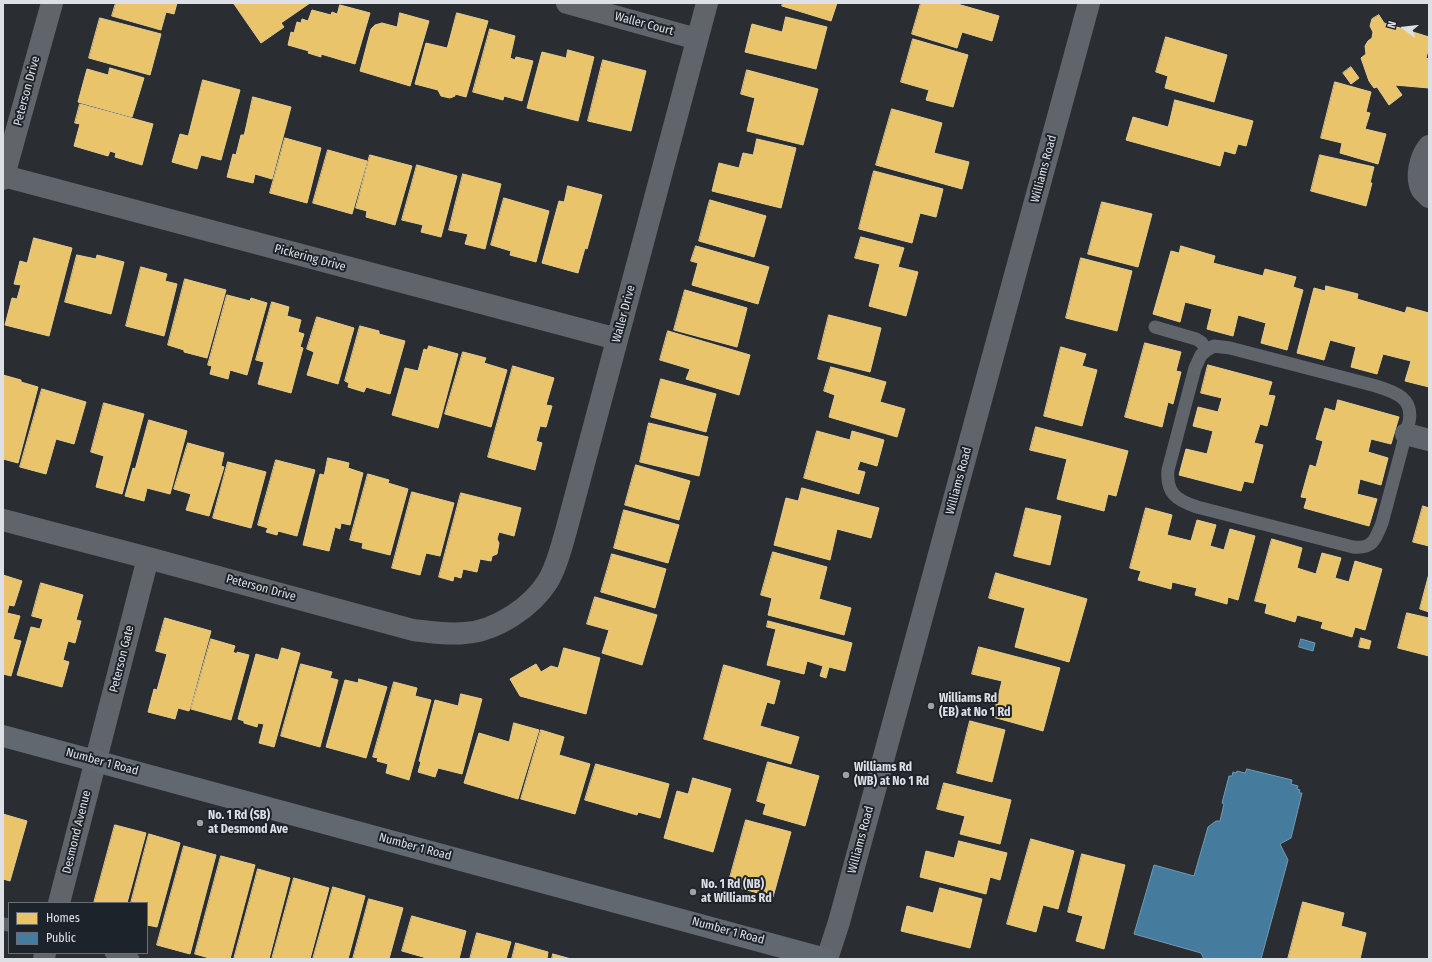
<!DOCTYPE html>
<html>
<head>
<meta charset="utf-8">
<style>
	body { margin:0 }
	#map { position:relative; width:1432px; height:962px; overflow:hidden; background:#2a2d31; font-family:"Fira Sans Condensed",sans-serif }
	canvas { display:block }
	.frame { position:absolute; inset:0; border:4px solid #dde1e6; pointer-events:none }
	.legend { position:absolute; left:8px; top:902px; width:140px; height:52px; box-sizing:border-box; background:#1d232a; border:1px solid #6a6f75; margin:0; padding:5px 7px; list-style:none; font-size:12px; color:#dde1e6 }
	.legend li { display:flex; align-items:center; gap:8px; height:20px }
	.legend b { width:20px; border:1px solid #6a6f75 }
	.north { position:absolute; left:1384px; top:8px; width:40px; height:40px; -webkit-text-stroke:3px #1d232a; paint-order:stroke; rotate:285deg; font-size:11px; font-weight:700; line-height:16px; text-align:center; color:#dde1e6 }
	.north::after { content:''; display:block; margin:auto; width:14px; height:18px; background:#dde1e6; clip-path:polygon(50% 0,100% 100%,50% 72%,0 100%) }
</style>
</head>
<body>
<div id="map">
<canvas width="1432" height="962"></canvas>
<div class="frame"></div>
<ul class="legend">
<li><b style="height:11px;background:#e9c46a"></b>Homes</li>
<li><b style="height:11px;background:#457b9d"></b>Public</li>
</ul>
<div class="north">N</div>
</div>
<script>
const g = document.querySelector('canvas').getContext('2d');
g.lineJoin = 'round';
function fill(path, color) { g.fillStyle = color; g.fill(path, 'evenodd'); }
function strokePath(path, color, width, dash) { g.strokeStyle = color; g.lineWidth = width; g.lineCap = dash ? 'butt' : 'round'; g.setLineDash(dash || []); g.stroke(path); }
function drawText(font, color, halo, rows, align = 'center') {
  g.font = font + ' "Fira Sans Condensed",sans-serif'; g.lineWidth = 4; g.setLineDash([]); g.textBaseline = 'middle'; g.strokeStyle = halo; g.fillStyle = color; for (const [text, x, y, turn = 0] of rows) {
    g.save(); g.translate(x, y); g.rotate((+turn || 0) * Math.PI / 180); g.textAlign = isNaN(turn) ? turn : align; if (halo) g.strokeText(text, 0, 0); g.fillText(text, 0, 0); g.restore();
  }
}
const homes = new Path2D(`
	M116,3H177L174,14L166,12L161,30L112,16Z
	M228,3H310L281,23L284,27L261,43L234,4Z
	M783,3H837L831,21L782,6Z
	M921,3H954L999,16L992,41L962,32L957,48L912,34Z
	M340,5L370,13L355,64L321,54V57L308,53L309,51L288,45L291,32L294,33L297,22L301,23L302,19L308,21L312,10L331,15L332,12L337,14Z
	M400,13L429,21L410,86L360,71L371,29L375,25L382,23L397,27Z
	M457,13L488,21L466,97L455,94V96L450,98L441,96L438,90L415,84L426,43L447,48Z
	M1379,15L1384,23L1429,37V47L1426,58L1429,59V88L1395,85L1402,95L1389,105L1377,87L1374,88L1369,81L1361,58L1366,54L1365,46L1368,41L1372,38L1373,32L1370,26L1372,19Z
	M786,17L827,27L816,69L745,52L752,24L782,32Z
	M100,18L161,34L150,75L89,58Z
	M490,29L515,36L510,58L515,60L516,57L533,61L522,101L504,96L503,100L473,92Z
	M1166,37L1227,55L1214,102L1165,88L1168,76L1156,72Z
	M913,39L968,55L953,107L926,100L929,90L901,82Z
	M568,50L594,57L578,121L527,108L542,52L566,58Z
	M603,60L646,71L631,131L588,121Z
	M1351,67L1359,78L1351,84L1343,73Z
	M110,68L144,78L132,117L78,102L87,69L108,75Z
	M747,70L818,89L803,145L747,131L755,98L741,94Z
	M203,80L240,90L221,160L201,155L197,169L172,162L180,134L188,136Z
	M1335,82L1371,92L1366,112L1370,113L1365,129L1386,134L1378,164L1340,153L1342,143L1321,138Z
	M253,97L291,107L272,179L255,174L253,183L227,177L233,154L236,155L241,135H244Z
	M1175,100L1253,121L1246,146L1238,144L1235,154L1224,151L1220,166L1126,140L1133,117L1168,127Z
	M80,104L153,124L142,165L115,157L116,153L110,151L108,156L74,146L80,124L75,123Z
	M892,109L942,123L934,153L969,162L962,189L876,165Z
	M285,138L321,148L307,203L270,193Z
	M757,139L796,148L781,208L712,191L719,163L739,168L743,153L753,155Z
	M328,150L367,161L352,214L313,203Z
	M370,155L412,166L395,225L366,217L367,211L356,208Z
	M1320,155L1374,167L1370,183H1372L1366,206L1311,191Z
	M417,165L457,176L441,237L421,232L423,225L402,220Z
	M874,171L943,189L936,217L920,213L912,243L859,229Z
	M463,174L501,184L485,249L465,244L468,234L449,230Z
	M568,186L602,195L587,249L585,248L578,273L542,263L559,201L564,202Z
	M504,198L549,211L536,262L510,255L511,251L491,245Z
	M710,200L766,216L754,257L699,241Z
	M1102,202L1152,214L1138,267L1088,254Z
	M861,237L904,248L898,267L918,272L906,316L869,306L880,264L855,258Z
	M34,238L72,248L49,336L5,325L12,298L17,299L21,285L14,284L20,261L27,263Z
	M696,246L769,267L758,304L692,285L698,263L691,261Z
	M1181,246L1215,256L1213,263L1263,276L1265,269L1296,277L1293,287L1303,290L1287,350L1261,343L1266,323L1238,315L1233,336L1207,329L1212,309L1185,302L1180,322L1153,314L1171,251L1179,253Z
	M77,255L96,259L97,255L124,262L111,314L65,302Z
	M1081,258L1132,271L1117,331L1066,318Z
	M141,267L167,274L165,281L177,284L164,336L126,326Z
	M185,279L226,290L207,358L184,352V350L168,345Z
	M1326,286L1358,294L1357,299L1405,313L1407,307L1429,313V387L1405,381L1411,361L1383,354L1377,374L1351,367L1356,347L1330,340L1324,360L1297,353L1314,288L1325,291Z
	M685,290L747,308L737,347L674,330Z
	M227,295L250,301L251,298L267,303L247,375L230,370L228,379L210,374L212,366L208,365Z
	M272,302L289,307L287,316L301,320L298,332L304,334L300,347L303,348L291,393L258,384L264,362L256,360Z
	M829,315L881,328L870,372L818,359Z
	M317,317L354,328L338,384L307,375L314,352L307,349Z
	M360,326L379,331V334L405,341L390,394L366,387L364,392L348,387L349,383L345,381Z
	M668,331L750,355L739,395L686,379L690,369L660,360Z
	M1145,343L1181,352L1176,371L1181,372L1173,404L1168,402L1162,427L1125,417Z
	M429,346L458,354L438,428L392,415L405,368L418,371L424,349L427,350Z
	M1061,347L1086,354L1082,366L1097,370L1082,426L1044,416Z
	M463,352L486,358L484,363L507,370L491,427L445,414Z
	M1208,365L1272,382L1268,395L1275,396L1267,426L1260,424L1254,443L1263,445L1253,483L1244,481L1241,491L1179,475L1186,449L1207,454L1213,431L1193,426L1198,407L1218,412L1222,398L1201,393Z
	M513,366L554,378L546,405L552,406L546,427L540,426L536,441L542,443L535,470L488,457Z
	M831,367L886,382L880,402L905,409L897,437L829,417L835,395L824,391Z
	M3,375L21,380V382L38,387L18,463L3,459Z
	M661,379L716,394L706,432L651,417Z
	M42,389L86,402L74,444L56,439L46,474L20,467Z
	M1338,400L1399,417L1391,444L1371,439L1368,452L1388,458L1381,485L1360,479L1357,494L1377,499L1369,526L1304,508L1307,498L1301,497L1310,465L1316,467L1323,441L1316,439L1325,408L1335,411Z
	M104,403L144,414L122,494L96,487L104,456L91,452Z
	M149,420L187,431L170,494L147,488L144,501L125,496L133,468L135,469Z
	M649,423L708,437L699,476L640,462Z
	M1036,427L1128,451L1116,496L1108,494L1104,511L1057,499L1067,459L1030,450Z
	M817,431L850,440L852,431L884,440L877,466L860,461L857,470L865,472L859,494L804,478Z
	M188,443L224,453L221,466L224,467L209,516L186,510L191,494L174,489Z
	M328,458L349,463L348,468L363,473L350,525L341,523L340,529L335,527L329,551L303,545L320,474L324,475Z
	M276,460L315,470L297,536L278,531L277,535L266,532L268,528L258,525Z
	M228,462L266,472L251,528L213,518Z
	M636,465L690,481L679,520L625,505Z
	M368,474L389,480L388,483L408,489L390,555L362,548L363,543L350,540Z
	M802,488L879,508L871,538L837,529L830,560L774,545L786,498L798,501Z
	M412,492L454,503L440,556L426,553L420,575L392,568Z
	M461,493L521,508L514,536L499,532L497,539L499,543L497,554L492,556L491,561L480,559L477,572L463,569L461,578L454,576L453,581L439,577Z
	M1423,506L1429,508V546L1413,542Z
	M1026,508L1061,516L1050,565L1014,556Z
	M1146,508L1172,515L1167,535L1191,541L1197,520L1216,525L1210,546L1224,550L1230,529L1255,536L1238,600L1228,597L1227,604L1195,595L1197,588L1172,582L1171,589L1138,580L1141,571L1130,568Z
	M624,510L679,525L668,563L614,548Z
	M1272,539L1302,548L1297,568L1316,574L1322,553L1341,558L1335,578L1349,582L1355,561L1382,569L1365,630L1355,627L1352,637L1321,628L1323,622L1297,615L1295,622L1265,613L1267,604L1255,601Z
	M773,552L827,567L819,599L851,608L844,635L768,615L772,598L761,595Z
	M612,554L666,569L655,608L601,592Z
	M996,573L1087,599L1069,662L1015,647L1025,608L989,598Z
	M1429,574V612L1420,609Z
	M3,575L22,581L14,606L9,605L7,613L20,616L13,639L21,641L11,676L3,674Z
	M41,583L83,595L76,620L81,621L75,643L68,641L63,660L69,662L62,687L17,675L31,627L40,629L43,619L32,616Z
	M595,597L657,615L642,665L602,653L609,630L587,624Z
	M1407,613L1429,618V656L1398,648Z
	M165,618L211,631L189,711L178,708L175,719L148,712L154,689L157,690L167,654L156,651Z
	M768,621L852,643L845,671L829,667L826,678L820,676L823,666L807,661L804,674L767,665L776,629L767,627Z
	M1361,638L1371,641L1369,649L1359,647Z
	M211,639L235,646L233,652L237,654V652L249,655L231,720L191,709Z
	M979,647L1060,668L1043,731L993,717L1002,681L972,674Z
	M282,648L300,653L274,747L259,743L264,724L258,723L257,727L244,723V721L238,719L256,654L278,660Z
	M564,648L600,658L586,714L520,696L510,679L536,664L541,672L551,666L558,668Z
	M301,664L332,672L330,678L338,680L320,747L281,736Z
	M724,665L780,681L774,704L767,702L760,726L799,737L791,764L704,739Z
	M359,679L387,687L366,758L326,747L345,680L358,683Z
	M394,682L417,688L415,696L431,700L409,780L386,773L388,764L377,761L378,758L373,757Z
	M461,694L482,699L462,774L438,768L435,777L418,772L421,762L419,761L435,700L458,706Z
	M970,721L1005,730L992,782L957,773Z
	M514,723L539,730L518,799L464,783L479,733L509,742Z
	M541,730L564,737L559,755L590,764L575,814L521,799Z
	M768,762L819,776L805,826L763,814L766,804L757,801Z
	M596,764L669,784L660,818L638,812L637,815L585,800Z
	M693,778L731,789L713,852L664,838L677,791L688,794Z
	M944,783L1011,800L1000,844L960,834L965,816L937,809Z
	M3,814L27,821L10,881L3,879Z
	M746,820L791,832L773,897L728,885Z
	M115,825L146,833L127,903H94Z
	M149,834L180,843L157,927L147,925V903H131Z
	M1031,839L1074,851L1058,909L1043,905L1036,932L1007,924Z
	M959,841L1007,853L1000,880L990,877L986,894L920,877L926,851L954,858Z
	M184,846L216,855L190,954L157,945Z
	M1082,854L1125,865L1104,949L1076,941L1083,916L1068,912Z
	M221,856L255,865L230,959H213L195,954Z
	M258,869L290,878L269,959H234Z
	M294,878L329,888L310,959H272Z
	M333,887L365,896L348,959H313Z
	M940,888L982,899L970,948L901,931L907,906L933,913Z
	M369,899L403,908L389,959H353Z
	M1303,902L1344,913L1341,926L1366,933L1360,959H1288Z
	M412,916L466,931L459,959H430L402,951Z
	M477,933L511,942L506,959H470Z
	M516,943L548,952L547,959H512Z
	M553,954L571,959H552Z`);
fill(homes, '#e9c46a');
strokePath(homes, '#e5cd8f', 1);
const public = new Path2D(`
	M1301,639L1315,643L1313,651L1299,647Z
	M1247,769L1292,780L1291,784L1298,786L1297,789L1300,790L1299,793H1302L1291,838L1280,844L1288,860L1261,959H1204L1201,953L1134,934L1154,865L1194,876L1208,827L1216,821H1220L1224,804L1222,803L1229,776H1232L1233,772L1236,773L1237,771L1245,773Z`);
fill(public, '#457b9d');
strokePath(public, '#739ab3', 1);
strokePath(new Path2D(`
	M1155,327L1196,339L1201,342L1207,350
	M1214,346L1230,348L1376,386C1395,392 1414,398 1409,422L1382,523C1375,540 1373,549 1353,547L1197,507C1176,500 1166,493 1168,470L1195,368L1201,355L1207,350Z
	M3,924L9,925
	M111,953L133,959`), '#60656c', 13);
strokePath(new Path2D(`
	M567,3L697,39
	M1429,146C1420,157 1415,177 1422,190C1424,192 1427,195 1429,197
	M4,176L617,339
	M3,179L52,3
	M1406,434L1429,440
	M3,520L148,558L413,630C430,632 447,635 465,633C496,631 532,607 548,581C557,566 561,548 566,531L707,3
	M59,903L148,558
	M44,959L45,953`), '#60656c', 22);
strokePath(new Path2D(`
	M827,959L839,922L1089,3`), '#60656c', 22);
strokePath(new Path2D(`
	M3,736L826,959`), '#61686f', 22);
for (const [x, y, r, color] of [
	[931,706,4,"#9ea2a7"],
	[846,775,4,"#9ea2a7"],
	[200,823,4,"#9ea2a7"],
	[693,892,4,"#9ea2a7"]
]) { const dot = new Path2D(); dot.arc(x, y, r, 0, 2 * Math.PI); g.fillStyle = color; g.fill(dot); strokePath(dot, '#1d232a', 1.5); }
drawText('12px', '#dde1e6', '#1d232a', [
	["Waller Court",644,24,15],
	["Peterson Drive",27,91,-75],
	["Williams Road",1044,169,-75],
	["Pickering Drive",310,258,15],
	["Waller Drive",624,314,-75],
	["Williams Road",959,481,-75],
	["Peterson Drive",261,588,15],
	["Peterson Gate",122,659,-76],
	["Number 1 Road",102,762,15],
	["Desmond Avenue",77,832,-76],
	["Williams Road",861,840,-75],
	["Number 1 Road",415,847,15],
	["Number 1 Road",728,931,15]
]);
drawText('bold 12px', '#dde1e6', '#1d232a', [
	["Williams Rd",939,699],
	["(EB) at No 1 Rd",939,713],
	["Williams Rd",854,768],
	["(WB) at No 1 Rd",854,782],
	["No. 1 Rd (SB)",208,816],
	["at Desmond Ave",208,830],
	["No. 1 Rd (NB)",701,885],
	["at Williams Rd",701,899]
], 'left');
</script>
</body>
</html>
